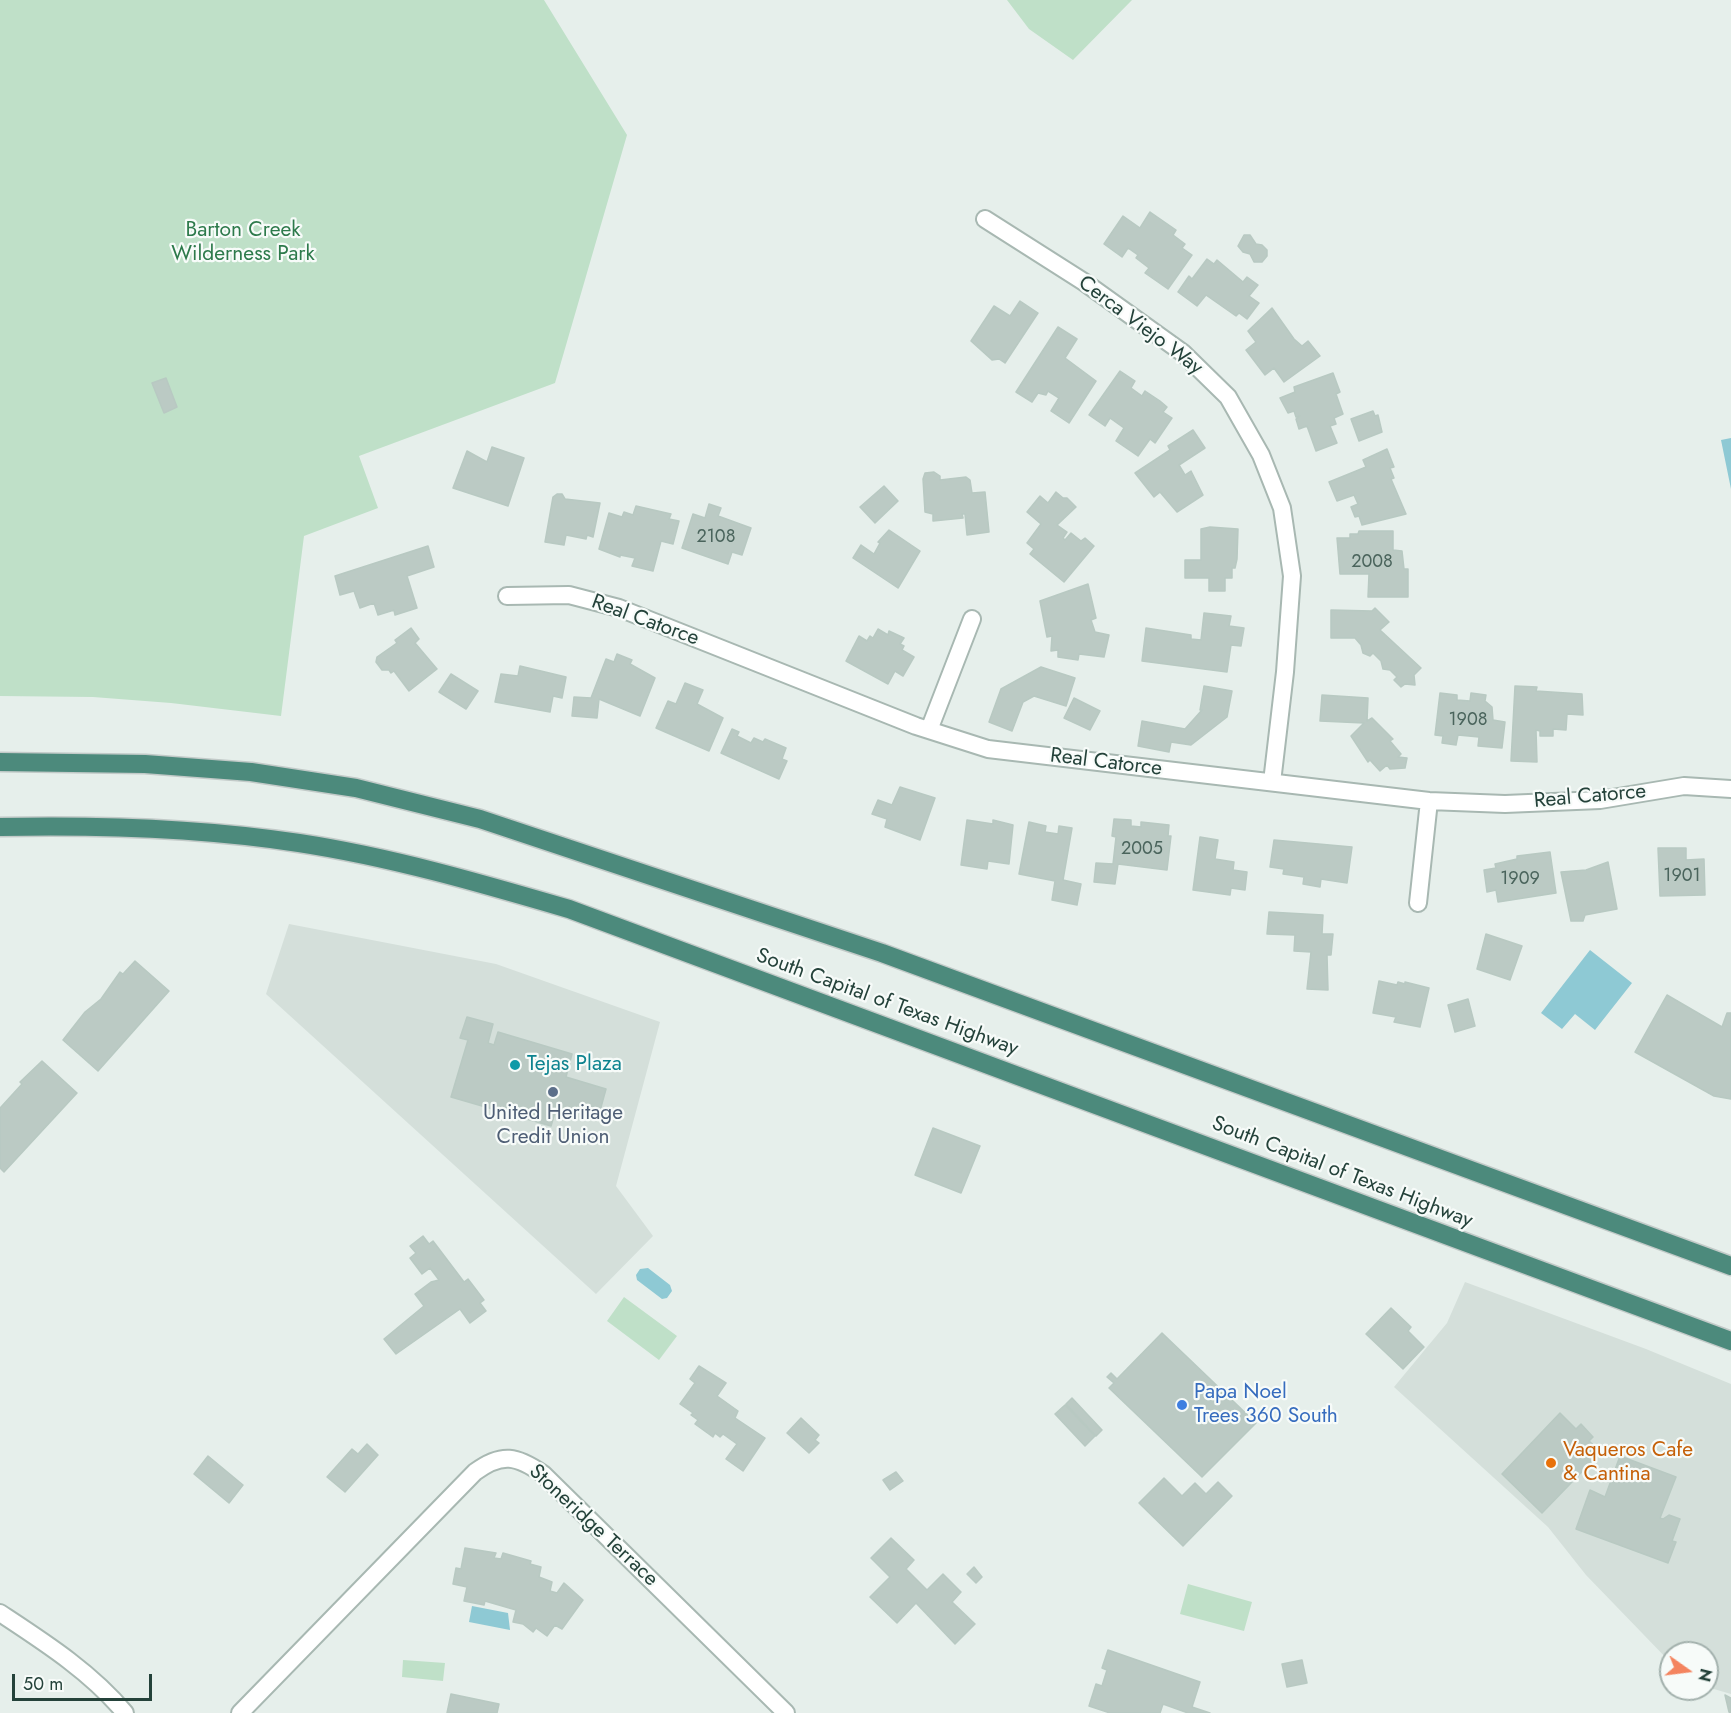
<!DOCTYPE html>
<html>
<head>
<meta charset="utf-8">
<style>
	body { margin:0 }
	#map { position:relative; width:1731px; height:1713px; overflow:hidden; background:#e6efeb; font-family:Jost,sans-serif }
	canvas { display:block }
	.north { position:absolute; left:1659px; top:1641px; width:60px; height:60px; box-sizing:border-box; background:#f7fbf9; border:2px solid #a3b1ad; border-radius:50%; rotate:104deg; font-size:16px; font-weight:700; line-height:24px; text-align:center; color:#24423a }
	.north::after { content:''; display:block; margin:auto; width:21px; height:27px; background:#f4845f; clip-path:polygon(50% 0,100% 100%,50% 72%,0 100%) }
	.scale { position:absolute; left:12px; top:1674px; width:140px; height:27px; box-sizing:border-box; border:3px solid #24423a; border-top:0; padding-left:8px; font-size:18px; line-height:21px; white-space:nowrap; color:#24423a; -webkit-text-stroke:4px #f7fbf9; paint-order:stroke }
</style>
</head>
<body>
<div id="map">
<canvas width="1731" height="1713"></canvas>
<div class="north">N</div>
<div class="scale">50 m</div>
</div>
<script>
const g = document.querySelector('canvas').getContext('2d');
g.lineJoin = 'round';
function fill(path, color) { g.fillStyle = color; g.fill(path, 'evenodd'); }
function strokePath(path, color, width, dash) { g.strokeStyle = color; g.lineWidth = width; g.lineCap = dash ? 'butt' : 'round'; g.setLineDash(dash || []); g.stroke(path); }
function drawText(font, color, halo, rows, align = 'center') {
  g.font = font + ' Jost,sans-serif'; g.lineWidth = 4.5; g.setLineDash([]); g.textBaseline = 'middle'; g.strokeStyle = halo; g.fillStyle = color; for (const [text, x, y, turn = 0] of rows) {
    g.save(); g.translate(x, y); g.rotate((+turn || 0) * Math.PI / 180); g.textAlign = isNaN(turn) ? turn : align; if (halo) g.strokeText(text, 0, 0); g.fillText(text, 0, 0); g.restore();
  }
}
fill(new Path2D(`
	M289,924L496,964L660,1022L616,1186L653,1236L596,1294L266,994Z
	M1465,1282L1646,1349L1731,1384V1694L1707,1687V1653H1671V1663L1586,1575L1548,1527L1394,1387L1447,1323Z`), '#d4dfda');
fill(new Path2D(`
	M0,0H544L627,135L555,383L359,456L378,508L304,536L281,716L171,703L93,697L0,696Z
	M1007,0H1132L1073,60L1029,29Z
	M624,1297L677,1336L659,1360L607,1321Z
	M1188,1584L1252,1602L1244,1631L1180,1614Z
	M403,1660L445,1663L443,1681L402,1677Z`), '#bfe0c8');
fill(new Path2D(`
	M1731,438V489L1721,440Z
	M1590,950L1632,983L1595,1030L1575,1014L1562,1029L1541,1013Z
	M648,1268L670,1285L672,1291L667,1298L662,1299L637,1280L636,1275L640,1269Z
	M472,1606L508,1613L510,1630L469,1622Z`), '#8ec9d4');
const building = new Path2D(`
	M1150,212L1176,230L1173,235L1185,244L1182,248L1192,255L1168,289L1145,273L1149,268L1136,258L1138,255L1128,248L1122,257L1104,244L1123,216L1140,228Z
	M1244,235H1250L1256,244L1262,245L1267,250V256L1262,262H1254L1250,254L1243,252L1238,246Z
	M1207,259L1214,264L1217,260L1243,282L1247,277L1258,285L1249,296L1259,303L1247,319L1239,313L1236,316L1206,295L1197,306L1178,292L1189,276L1192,279Z
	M1020,301L1038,313L1005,363L999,359L992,360L971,341L994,306L1010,316Z
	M1272,308L1294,339L1302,346L1308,341L1320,356L1284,382L1274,368L1265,375L1246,350L1256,342L1248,331Z
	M1058,327L1077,339L1065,358L1096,381L1069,423L1051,411L1059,398L1048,391L1046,395L1038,393L1032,402L1016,392Z
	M1120,371L1135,381L1131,388L1142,396L1145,391L1160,401L1167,407L1163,412L1172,418L1155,443L1150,439L1138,456L1116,441L1124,428L1110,418L1105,426L1089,415Z
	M1333,373L1340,392L1336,394L1343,414L1334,418L1336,424L1330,426L1337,443L1316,451L1307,426L1299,429L1296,419L1300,416L1296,417L1294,411L1288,413L1280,398L1295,392L1294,387Z
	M166,378L177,407L164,413L152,383Z
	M1373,411L1375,416L1378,415L1382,432L1359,441L1351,419Z
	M1193,430L1205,448L1179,465L1185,475L1191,471L1203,495L1177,512L1160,492L1154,497L1135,473L1170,450L1168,446Z
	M492,447L524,458L508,506L453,488L467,451L487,462Z
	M1387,449L1394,467L1390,468L1394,478L1391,479L1406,514L1362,525L1359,516L1355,517L1351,507L1358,504L1354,495L1337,501L1329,482L1366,467L1363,460Z
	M934,472L940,476V480L966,477L970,480L972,493L985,492L989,532L967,535L965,514H962L963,518L933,521V514L925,512L923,479L925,473Z
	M884,486L898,501L875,523L860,507Z
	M1056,492L1063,498H1067L1076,507L1057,525L1067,532L1063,538L1065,540L1071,533L1081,541L1085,538L1094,546L1064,582L1030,554L1034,549L1027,543L1041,524L1027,512L1040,496L1048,503Z
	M557,494H562L565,499L600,503L593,537L587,535L586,539L566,535L564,545L545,542L553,497Z
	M709,504L721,508L718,516L751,528L742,555L732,552L728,564L682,548L693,514L705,518Z
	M636,506L671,514L669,519L679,521L673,544L661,541L653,571L632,566L635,558L620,555V557L599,549L609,513L622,517L624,512L633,515Z
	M1210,527L1238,529L1237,559L1235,568H1232V578H1225V591H1209V578H1185V560H1201V529Z
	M889,530L920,551L898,588L853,558L861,545L874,554L880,543L878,542Z
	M1359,531H1393V550L1402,551L1404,569H1408V597H1368L1369,574H1340L1337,538H1350V534H1358Z
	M428,546L434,567L407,576L417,608L395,615L394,610L378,615L374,603L360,608L354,591L340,595L335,576Z
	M1088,584L1096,618L1091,620L1095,632L1109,635L1104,657L1079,654L1078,660L1058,657V650L1051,651L1052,636L1047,637L1040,601Z
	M1375,608L1389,622L1380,630L1421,668L1414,675L1415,685L1405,684L1401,687L1394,680L1397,677L1390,670L1383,669L1381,661L1373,653L1370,656L1363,653L1361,645L1355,638H1331V610L1372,611Z
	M1204,613L1231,616L1229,626L1244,628L1241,646L1231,645L1227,672L1142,661L1146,628L1191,635V639L1201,640Z
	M411,628L419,639L415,643L437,669L409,691L394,671L391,673L389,670H382L376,662L377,657L397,643L395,640Z
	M878,629L888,635L889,631L904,638L900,644L904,646L902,650L914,657L903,676L895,671L888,684L846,661L859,636L867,641L870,636L873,638Z
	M617,654L632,660L630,664L655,678L640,716L599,699L597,718L572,716L574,697L591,698L606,659L614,662Z
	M520,666L566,677L562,698L553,696L550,712L495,702L501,674L518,676Z
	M1041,667L1075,678L1066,706L1034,696L1023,702L1012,731L989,722L1001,689Z
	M451,674L478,691L466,709L439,692Z
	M685,683L703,690L697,704L723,718L709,751L656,728L668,701L676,704Z
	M1204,686L1232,691L1227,717L1191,745L1171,742L1169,752L1138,746L1142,721L1185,729L1202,710H1200Z
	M1515,686L1537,687L1536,691L1582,694L1583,715L1567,714L1566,730L1553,729V736H1540V731L1536,730L1537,762L1511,761Z
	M1440,693L1457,695V700L1470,701L1471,693L1486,695L1485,701L1492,707L1493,720L1505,722L1502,748L1478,746L1479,737L1458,735L1456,745L1442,743L1443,736L1435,735Z
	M1322,695L1368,698L1367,721L1372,718L1393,739L1390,741L1401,754L1398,757L1407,758L1405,768L1390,769L1387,765L1380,771L1370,760L1368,762L1351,736L1364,723L1320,721Z
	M1074,698L1100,711L1090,730L1064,718Z
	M732,729L739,732L737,736L751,743L754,738L763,742L765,739L786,748L782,759L787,761L779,779L721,753Z
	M900,787L935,798L920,840L885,827L887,819L872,814L878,800L892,805Z
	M1114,819L1131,820V826L1141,827V822L1169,825L1168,836H1171L1167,870L1118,864L1115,884L1094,882L1096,863L1113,864L1116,837L1112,836Z
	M967,820L993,824V820L1013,825L1009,864L988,861L987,869L961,865Z
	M1029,822L1046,826L1045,832L1058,834L1059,826L1072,828L1063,880L1081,884L1077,905L1052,900L1055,881L1019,874Z
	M1200,837L1218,840L1215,859L1234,862L1233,870L1247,872L1245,890L1231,888L1230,895L1193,890Z
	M1274,840L1352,847L1347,883L1321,879L1320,887L1303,884L1304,877L1283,874L1284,869L1270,867Z
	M1658,848H1686V860L1704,859L1705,895L1660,896Z
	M1550,852L1556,893L1498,902L1496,890L1487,892L1484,870L1496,868L1495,864L1517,859V856Z
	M1608,862L1617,909L1585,915L1583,921H1571L1561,872L1586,870Z
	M1269,912L1323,915L1322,934H1333L1331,955H1327L1328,990L1307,989L1311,952L1294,951L1295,935L1267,934Z
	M1486,934L1522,946L1510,980L1477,969Z
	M135,961L169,991L98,1071L63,1040L85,1012L101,999L120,972L123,974Z
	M1379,981L1397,985L1398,982L1405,984V982L1429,988L1420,1027L1394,1022L1396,1017L1373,1013Z
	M1667,995L1722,1027L1727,1013H1731V1099L1714,1096L1635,1052Z
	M1468,999L1475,1026L1455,1032L1448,1005Z
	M467,1017L493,1024L488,1043L494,1045L498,1032L572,1054L566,1077L606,1089L598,1118L557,1106L551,1126L451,1097L468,1040L460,1038Z
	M42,1061L77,1093L4,1172L0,1168V1108L22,1084L20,1082Z
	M933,1128L980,1146L961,1193L915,1175Z
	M423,1236L429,1244L433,1241L464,1282L468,1279L484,1300L480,1303L486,1311L470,1323L460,1309L396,1354L384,1339L424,1306L415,1294L431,1282L439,1280L430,1268L422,1274L410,1258L416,1253L410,1246Z
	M1391,1308L1411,1327L1408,1331L1424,1347L1403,1369L1366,1334Z
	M1162,1333L1256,1423L1202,1477L1109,1388L1114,1383L1107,1377L1111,1373L1117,1379Z
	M699,1366L726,1383L717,1396L738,1411L735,1418L765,1438L743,1471L726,1459L737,1444L723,1434L720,1437L715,1433L713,1437L695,1424L698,1420L691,1415L693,1413L680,1404L695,1383L690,1379Z
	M1072,1398L1102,1430L1096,1436L1066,1404Z
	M1065,1405L1095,1436L1085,1446L1055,1414Z
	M1560,1413L1576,1429L1581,1424L1593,1437L1589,1441L1601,1452L1542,1513L1502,1474Z
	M801,1418L819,1435L815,1440L819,1443L809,1453L787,1433Z
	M367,1444L378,1455L345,1492L327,1477L352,1449L358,1454Z
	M208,1456L243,1485L229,1503L194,1474Z
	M1620,1456L1676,1477L1660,1518L1663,1519L1669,1515L1680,1519L1672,1541L1676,1542L1668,1563L1576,1529L1590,1490L1605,1497Z
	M896,1472L903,1481L890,1490L883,1480Z
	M1164,1478L1182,1496L1195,1483L1206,1494L1218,1482L1232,1496L1183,1546L1139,1503Z
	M891,1538L914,1560L906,1569L927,1590L943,1574L961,1592L952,1602L975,1624L955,1644L916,1603L897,1623L870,1597L890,1577L871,1558Z
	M465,1548L496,1553L494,1558L501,1559L503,1553L531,1561L530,1564L541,1567L539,1577L552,1582L550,1591L557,1593L564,1583L583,1600L562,1629L555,1625L547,1636L536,1628L533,1632L523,1624L513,1622L516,1610L485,1601L484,1605L464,1601L467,1587L453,1584L456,1568L461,1569Z
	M974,1567L982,1577L976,1583L967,1574Z
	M1108,1650L1200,1682L1192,1707L1210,1713H1188L1163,1704L1160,1713H1110L1089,1706L1096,1684L1102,1686L1107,1670L1102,1668Z
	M1302,1660L1307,1683L1287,1687L1282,1664Z
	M451,1694L499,1704L497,1713H447Z
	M1725,1695L1731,1698V1713L1729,1712Z`);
fill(building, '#bbcac4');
strokePath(building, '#b8c9c2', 1.5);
const minor = new Path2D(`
	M985,219L1084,282L1183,353L1228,397L1261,455L1282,508L1292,576L1285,672L1272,782
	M507,596L569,595L619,608L916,726L988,749L1429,801L1505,804L1600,800L1684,786L1731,789
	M929,730L972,619
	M1418,903L1429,801
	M0,1613C44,1642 91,1672 125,1713
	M240,1713L475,1472C502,1452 517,1456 543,1474L786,1713`);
const trunk = new Path2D(`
	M0,762L145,764L251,772L356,788L480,819L882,953L1731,1266
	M0,827C100,825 201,828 299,843C391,857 480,883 569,909L1731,1341`);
strokePath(minor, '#a8b8b2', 20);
strokePath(trunk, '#c2cac8', 21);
strokePath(minor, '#fff', 16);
strokePath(trunk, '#4c8a7c', 18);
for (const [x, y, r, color] of [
	[515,1065,6,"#0f9aa8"],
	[553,1092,6,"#5c6f8a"],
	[1182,1405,6,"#3f7fe0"],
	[1551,1463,6,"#e8710a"]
]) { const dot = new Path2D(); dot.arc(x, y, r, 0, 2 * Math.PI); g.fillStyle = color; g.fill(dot); strokePath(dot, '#f7fbf9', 2); }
drawText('18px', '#4a645c', null, [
	["2108",716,538],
	["2008",1372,563],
	["1908",1468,721],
	["2005",1142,850],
	["1901",1682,877],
	["1909",1520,880]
]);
drawText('21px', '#2d7a4b', '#f7fbf9', [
	["Barton Creek",243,231],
	["Wilderness Park",243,255]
]);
drawText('21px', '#24423a', '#f7fbf9', [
	["Cerca Viejo Way",1140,326,37],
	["Real Catorce",645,621,20],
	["Real Catorce",1106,763,7],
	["Real Catorce",1590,797,-5],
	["South Capital of Texas Highway",887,1003,20],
	["South Capital of Texas Highway",1342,1173,21],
	["Stoneridge Terrace",593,1526,43]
]);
drawText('21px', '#0d838f', '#f7fbf9', [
	["Tejas Plaza",527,1065]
], 'left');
drawText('21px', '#4e5e75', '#f7fbf9', [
	["United Heritage",553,1114],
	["Credit Union",553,1138]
]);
drawText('21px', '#366cbe', '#f7fbf9', [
	["Papa Noel",1194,1393],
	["Trees 360 South",1194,1417]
], 'left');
drawText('21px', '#c56008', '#f7fbf9', [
	["Vaqueros Cafe",1563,1451],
	["& Cantina",1563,1475]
], 'left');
</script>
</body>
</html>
